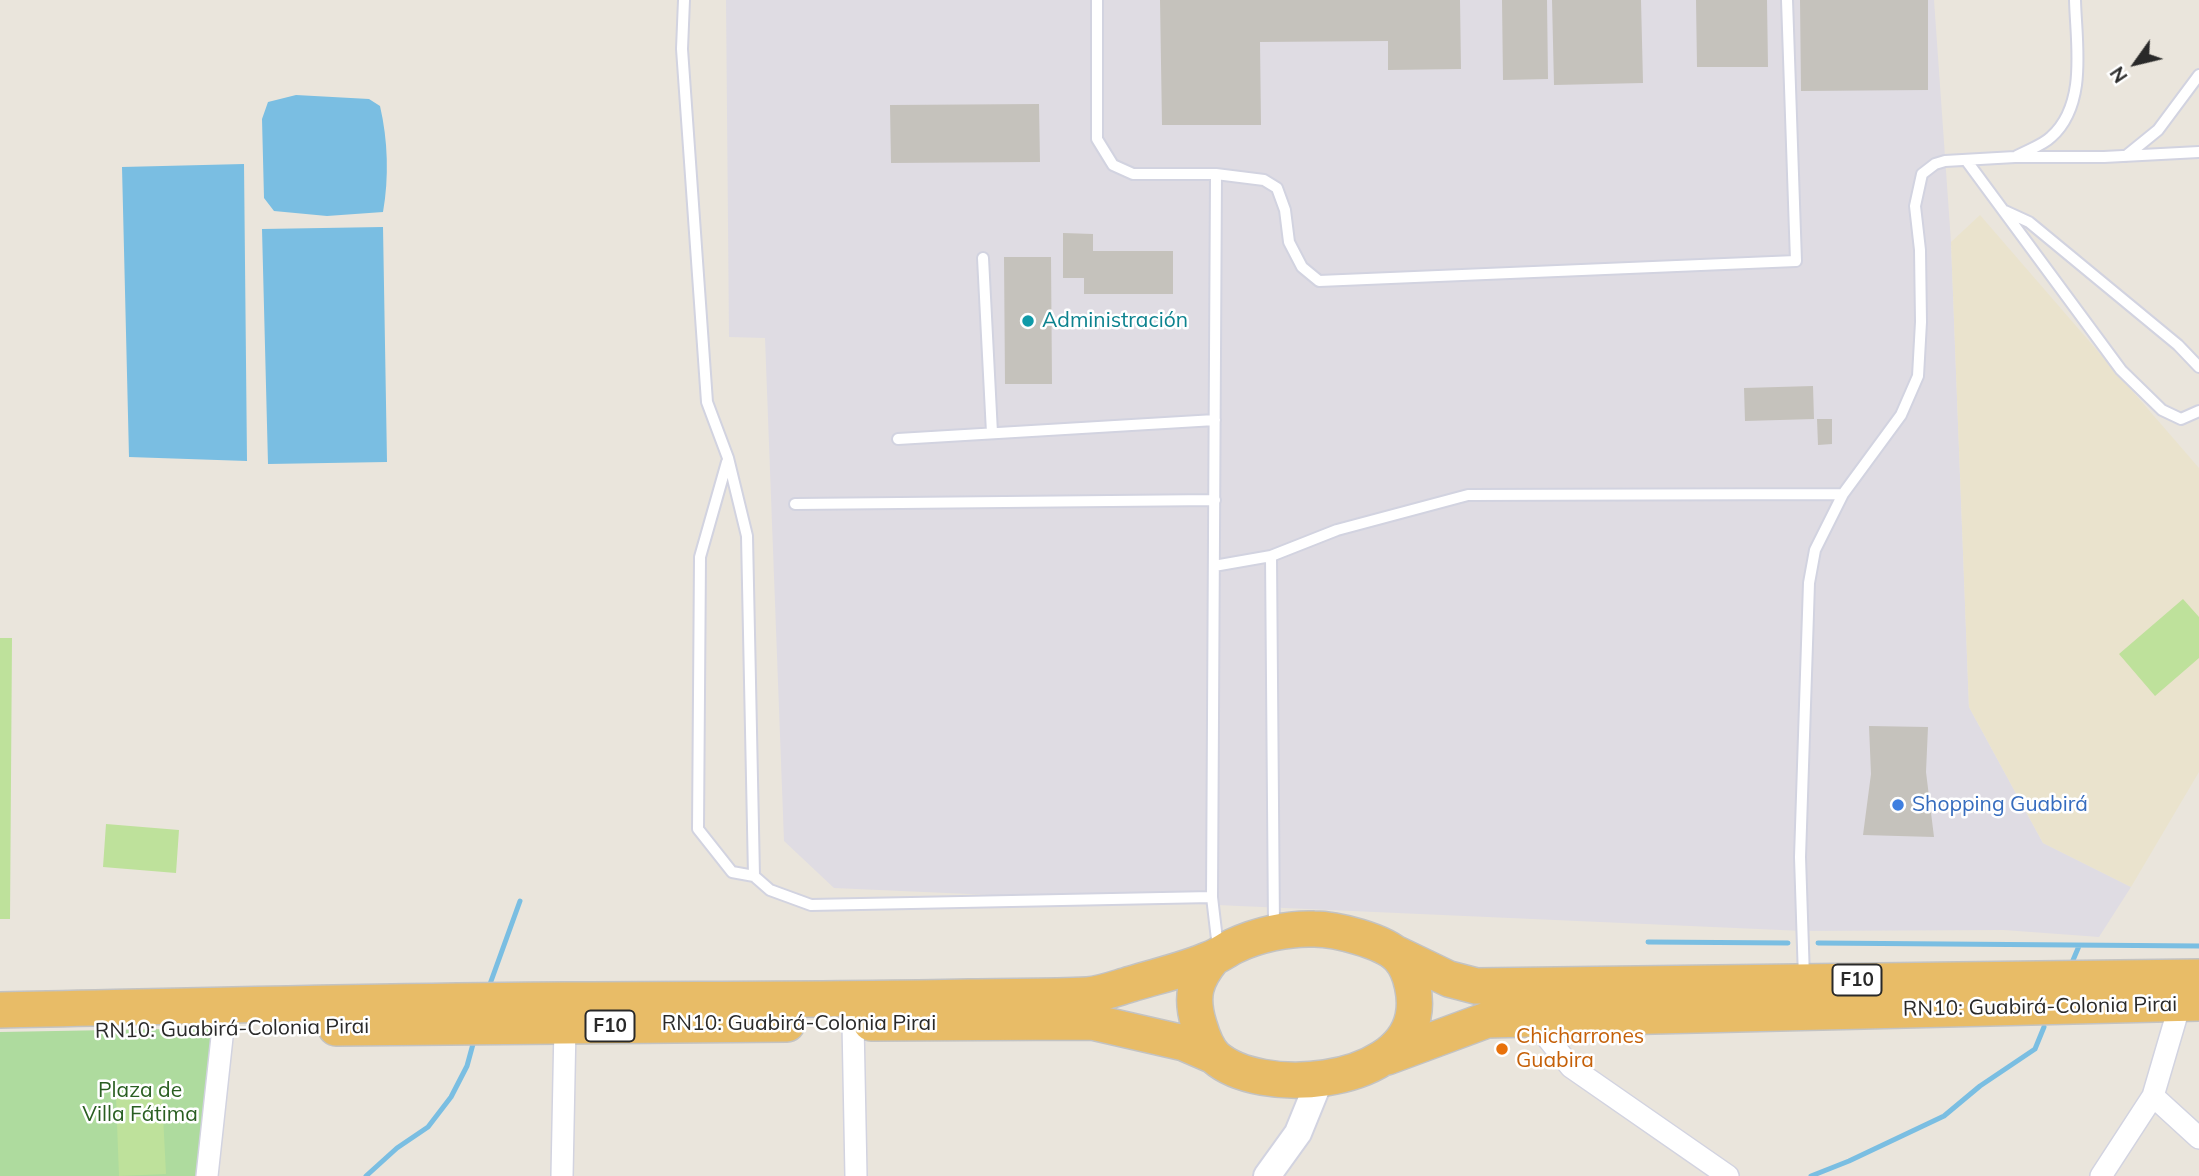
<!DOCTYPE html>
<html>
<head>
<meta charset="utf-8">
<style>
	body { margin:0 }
	#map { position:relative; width:2199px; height:1176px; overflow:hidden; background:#eae5dc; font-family:Mulish,sans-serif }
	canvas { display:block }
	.north { position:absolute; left:2101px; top:28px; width:70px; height:70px; -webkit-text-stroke:5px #fff; paint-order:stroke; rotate:236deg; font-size:19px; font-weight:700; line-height:28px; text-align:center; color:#292929 }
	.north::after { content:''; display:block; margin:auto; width:24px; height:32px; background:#292929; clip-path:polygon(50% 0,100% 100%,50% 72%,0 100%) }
</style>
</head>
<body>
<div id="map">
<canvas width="2199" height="1176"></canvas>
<div class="north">N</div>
</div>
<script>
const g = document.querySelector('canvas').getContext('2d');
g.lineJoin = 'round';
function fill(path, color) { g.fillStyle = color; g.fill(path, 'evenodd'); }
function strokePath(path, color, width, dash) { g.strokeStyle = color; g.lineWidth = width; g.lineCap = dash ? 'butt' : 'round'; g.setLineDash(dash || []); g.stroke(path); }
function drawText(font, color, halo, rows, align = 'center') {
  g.font = font + ' Mulish,sans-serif'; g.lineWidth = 5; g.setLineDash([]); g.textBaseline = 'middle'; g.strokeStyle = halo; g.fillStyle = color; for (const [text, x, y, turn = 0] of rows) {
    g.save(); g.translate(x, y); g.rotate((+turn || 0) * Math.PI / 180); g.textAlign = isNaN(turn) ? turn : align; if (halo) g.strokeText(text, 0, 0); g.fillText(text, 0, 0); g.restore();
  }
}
fill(new Path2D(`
	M726,0H1934L1951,242L1969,707L2043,843L2131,887L2099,937L2004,930L1803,931L834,888L784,841L765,338L729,337Z`), '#dfdce3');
fill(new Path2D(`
	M1980,215L2199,468V772L2131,887L2043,843L1969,707L1951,242Z`), '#eae3cd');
fill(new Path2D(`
	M223,1028L207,1176H0V1032Z`), '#aedb9e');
fill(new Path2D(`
	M2183,599L2199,617V658L2155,696L2119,654Z
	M0,638H12L10,919H0Z
	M106,824L179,830L176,873L103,867Z
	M162,1095L166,1174L119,1176L116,1097Z`), '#bee19b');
fill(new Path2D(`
	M296,95L369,99L380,106C388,140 389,178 383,212L327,216L274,211L264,198L262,119L268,102Z
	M244,164L247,461L129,457L122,167Z
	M383,227L387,462L268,464L262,229Z`), '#7abee2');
strokePath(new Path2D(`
	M1648,942L1788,943
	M1818,943L2199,946
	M2071,965L2079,946
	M490,984L520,901
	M366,1176L397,1148L428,1127L451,1097L467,1066L473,1044
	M1811,1176L1849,1161L1944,1116L1980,1086L2035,1049L2044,1027`), '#7abee2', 5);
fill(new Path2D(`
	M1160,0H1460L1461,69L1388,70V41L1260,42L1261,125H1162Z
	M1502,0H1547L1548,79L1503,80Z
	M1552,0H1641L1643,83L1554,85Z
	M1696,0H1767L1768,67H1697Z
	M1800,0H1928V90L1801,91Z
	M1039,104L1040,162L891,163L890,105Z
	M1063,233L1093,234V251H1173V294H1084V278H1063Z
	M1004,257H1051L1052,384H1005Z
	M1813,386L1814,419L1745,421L1744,388Z
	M1817,419H1832V444L1818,445Z
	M1869,726L1928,727L1926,772L1934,837L1863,835L1871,774Z`), '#c5c2bc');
const service = new Path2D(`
	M684,0L682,49L707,402L728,458L747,536L754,876L770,890L811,905L1212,897
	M1097,0V139L1113,165L1133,174H1216L1264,180L1277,188L1285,210L1289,242L1302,267L1319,281L1796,261L1787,0
	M2017,156C2028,150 2043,145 2051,137C2088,104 2076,43 2075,0
	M2126,156L2158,130L2199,75
	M1966,160L2121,370L2162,410L2181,419L2199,411
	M1216,174L1212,897L1218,948
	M2005,211L2029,222L2178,345L2199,367
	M983,258L992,433
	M898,439L1215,420
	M727,462L700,557L698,829L732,872L754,876
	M795,504L1215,500
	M1271,556L1274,927
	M1214,566L1271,556L1337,530L1468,495L1843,494
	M1804,978L1800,857L1809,583L1815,550L1843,494L1901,415L1918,376L1921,322L1920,250L1915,206L1922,174L1935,164L1945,161L2015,157H2104L2199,152`);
const minor = new Path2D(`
	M1531,1018L1571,1067L1728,1176
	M853,1023L856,1176
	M2153,1096L2199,1138
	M207,1176L223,1028
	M562,1176L565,1026
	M2101,1176L2153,1096L2180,1004`);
const tertiary = new Path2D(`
	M1267,1176L1298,1133L1320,1079`);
const trunk = new Path2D(`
	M1397,954L1449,979L1476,986L2199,977
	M0,1010C189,1006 378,1001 566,1000C701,999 834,1000 969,997C1008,996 1048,997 1087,995C1102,994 1117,988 1131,984C1157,976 1185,970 1210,959C1218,956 1226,950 1234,946C1257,935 1288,928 1314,929C1336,929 1384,941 1399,957C1412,971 1417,999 1413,1017C1399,1086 1260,1097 1215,1057C1207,1049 1202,1035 1199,1025C1190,996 1195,980 1213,958
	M871,1023L1092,1022L1184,1043L1214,1056
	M336,1028L787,1024
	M1387,1057L1487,1020L2199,1003`);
strokePath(service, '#d2d3e0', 14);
strokePath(minor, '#d2d3e0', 24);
strokePath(tertiary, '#d2d3e0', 30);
strokePath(trunk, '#c3c3c3', 38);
strokePath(service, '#fff', 10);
strokePath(minor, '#fff', 21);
strokePath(tertiary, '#fff', 26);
strokePath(trunk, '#e8bc67', 35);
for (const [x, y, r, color] of [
	[1028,321,7,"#0f9aa8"],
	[1898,805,7,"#3f7fe0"],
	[1502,1049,7,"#e8710a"]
]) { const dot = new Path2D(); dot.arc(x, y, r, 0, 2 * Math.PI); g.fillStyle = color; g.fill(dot); strokePath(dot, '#fff', 2.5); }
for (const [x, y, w] of [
	[1857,980,49],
	[610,1026,49]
]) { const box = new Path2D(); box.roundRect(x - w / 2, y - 15.5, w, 31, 5); g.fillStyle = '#fff'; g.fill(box); strokePath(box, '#292929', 2); }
drawText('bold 19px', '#292929', null, [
	["F10",1857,980],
	["F10",610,1026]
]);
drawText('21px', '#0d838f', '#fff', [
	["Administración",1042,321]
], 'left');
drawText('21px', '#366cbe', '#fff', [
	["Shopping Guabirá",1912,805]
], 'left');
drawText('21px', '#292929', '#fff', [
	["RN10: Guabirá-Colonia Pirai",2040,1007,-1],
	["RN10: Guabirá-Colonia Pirai",799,1024],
	["RN10: Guabirá-Colonia Pirai",232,1029,-1]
]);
drawText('21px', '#c56008', '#fff', [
	["Chicharrones",1516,1037],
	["Guabira",1516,1061]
], 'left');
drawText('21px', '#295e21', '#fff', [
	["Plaza de",140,1091],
	["Villa Fátima",140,1115]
]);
</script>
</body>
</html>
